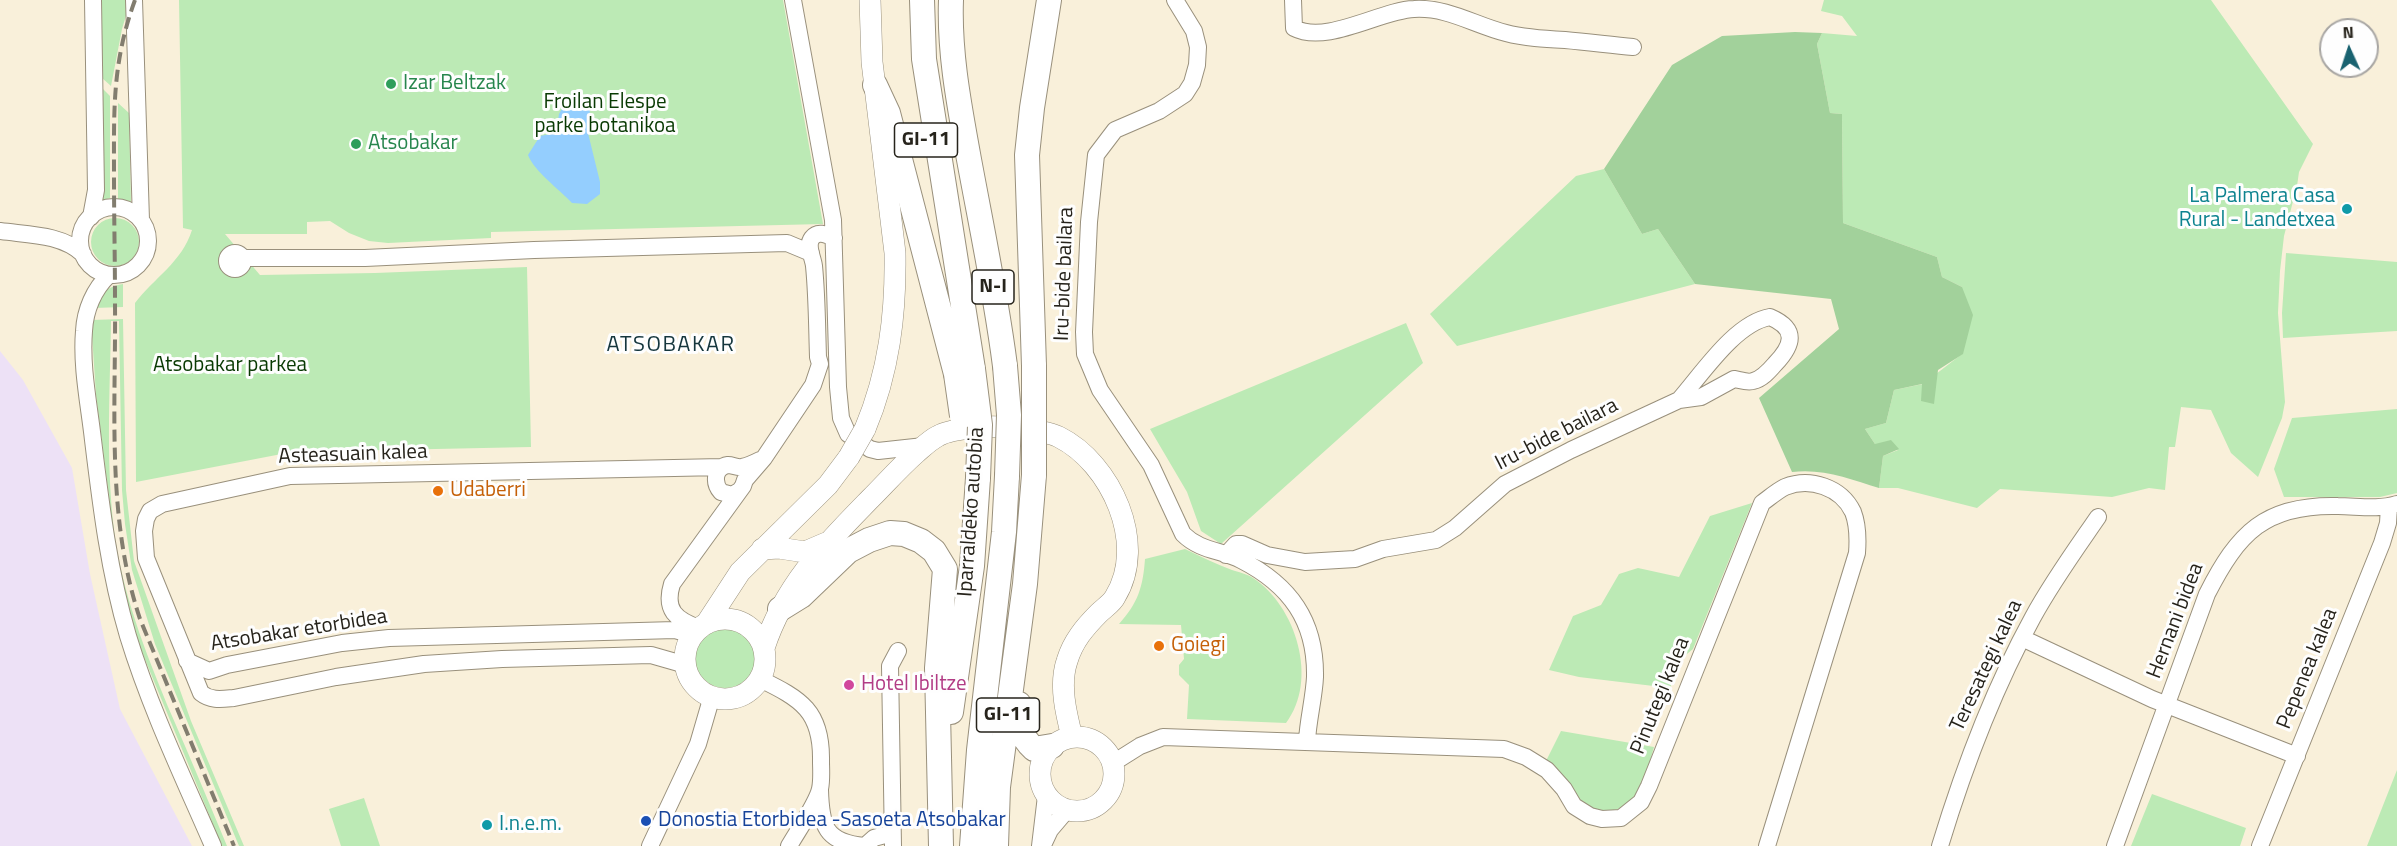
<!DOCTYPE html>
<html>
<head>
<meta charset="utf-8">
<style>
	body { margin:0 }
	#map { position:relative; width:2397px; height:846px; overflow:hidden; background:#f9f0da; font-family:"Titillium Web",sans-serif }
	canvas { display:block }
	.north { position:absolute; left:2319px; top:18px; width:60px; height:60px; box-sizing:border-box; background:#fefefe; border:2px solid #a8a6a3; border-radius:50%; rotate:357deg; font-size:16px; font-weight:700; line-height:24px; text-align:center; color:#26231b }
	.north::after { content:''; display:block; margin:auto; width:21px; height:27px; background:#196270; clip-path:polygon(50% 0,100% 100%,50% 72%,0 100%) }
</style>
</head>
<body>
<div id="map">
<canvas width="2397" height="846"></canvas>
<div class="north">N</div>
</div>
<script>
const g = document.querySelector('canvas').getContext('2d');
g.lineJoin = 'round';
function fill(path, color) { g.fillStyle = color; g.fill(path, 'evenodd'); }
function strokePath(path, color, width, dash) { g.strokeStyle = color; g.lineWidth = width; g.lineCap = dash ? 'butt' : 'round'; g.setLineDash(dash || []); g.stroke(path); }
function drawText(font, color, halo, rows, align = 'center') {
  g.font = font + ' "Titillium Web",sans-serif'; g.lineWidth = 6; g.setLineDash([]); g.textBaseline = 'middle'; g.strokeStyle = halo; g.fillStyle = color; for (const [text, x, y, turn = 0] of rows) {
    g.save(); g.translate(x, y); g.rotate((+turn || 0) * Math.PI / 180); g.textAlign = isNaN(turn) ? turn : align; if (halo) g.strokeText(text, 0, 0); g.fillText(text, 0, 0); g.restore();
  }
}
fill(new Path2D(`
	M0,351L23,380L72,468L90,574L120,709L192,846H0Z`), '#ede1f6');
fill(new Path2D(`
	M101,0H128V9L122,29L111,86L102,78Z
	M179,0H783L823,224L491,232V238L388,243L369,241L349,233L330,221L307,222V234H225L260,275L375,273L527,267L531,447L292,452L136,482L135,303C154,278 182,262 192,230L183,228Z
	M1824,0H2211L2313,144L2299,172L2297,186L2284,236L2280,271L2278,313L2285,402L2282,418L2258,477L2231,453L2211,410L2181,407L2175,447H2169L2165,490L2149,488L2112,497L2000,489L1977,508L1898,488H1879L1883,456L1898,450L1875,444L1865,429L1886,423L1894,390L1923,384L1962,354V287L1942,277L1937,257L1843,223L1842,114L1830,113L1817,44L1822,33L1857,36L1842,16L1821,11Z
	M102,88L110,96V198L101,201Z
	M118,103L129,113L131,202L118,199Z
	M1604,169L1642,234L1658,229L1695,284L1457,346L1430,314L1576,176Z
	M91 242a24 24 0 1 1 48 0a24 24 0 1 1-48 0Z
	M2286,253L2397,262V331L2283,338L2282,313Z
	M123,284V307L94,308C102,293 106,287 123,284Z
	M123,319L126,490L134,561L191,721L244,846H239L155,644L132,570L125,524L122,490L119,321H111C110,395 105,471 116,544C126,604 149,661 172,716C191,759 209,803 227,846H222L139,645L119,577L96,395L91,320Z
	M1406,323L1423,363L1221,544L1201,531L1187,492L1150,429Z
	M2397,409V493L2380,497H2284L2274,469L2292,418Z
	M1752,503L1693,649L1682,658L1670,688L1579,677L1549,670L1573,616L1601,605L1619,574L1638,568L1679,577L1710,516Z
	M1185,549C1200,556 1216,564 1232,570C1238,572 1247,574 1253,578C1296,606 1319,680 1286,723L1187,719L1189,685L1179,675V665L1184,659L1181,625L1119,624C1138,603 1143,587 1145,559Z
	M695 658a30 30 0 1 1 60 0a30 30 0 1 1-60 0Z
	M1561,731L1654,747C1646,774 1641,811 1605,811C1598,811 1589,809 1584,804C1570,791 1558,776 1545,763Z
	M2397,770V846H2367Z
	M2152,794L2246,828L2240,846H2131Z
	M364,798L380,846H341L329,809Z`), '#bceab5');
fill(new Path2D(`
	M1795,32L1822,33L1817,44L1830,113L1842,114L1843,223L1937,257L1942,277L1962,287L1973,315L1963,354L1938,370L1934,404L1921,401L1922,384L1894,390L1886,423L1865,429L1875,444L1891,440L1899,449L1883,456L1879,488C1851,479 1822,468 1792,472L1759,398L1839,329L1831,299L1695,284L1658,229L1642,234L1604,169L1672,65L1722,36Z`), '#a2d19b');
fill(new Path2D(`
	M577,97L590,109L588,133L600,182V194L587,204L572,203C559,189 534,171 528,155L540,136L556,133L559,114L567,100Z`), '#94cefe');
const minor = new Path2D(`
	M134,0L141,220
	M793,0L833,220L838,387L841,418L848,434L870,449L878,451L924,446
	M1175,0L1194,31L1198,47L1197,65L1192,83L1185,94L1159,111L1115,130L1096,155L1089,222L1084,332L1085,354L1100,390L1151,465L1183,534C1200,551 1221,550 1241,560C1290,585 1316,621 1315,677C1314,698 1308,720 1307,741
	M1293,0L1294,28C1327,45 1381,10 1414,9C1448,7 1474,25 1506,33C1525,38 1545,39 1565,40C1588,42 1611,45 1633,47
	M80 241a34 34 0 1 1 68 0a34 34 0 1 1-68 0Z
	M91,217L96,190L93,0
	M0,231C29,235 61,234 83,254
	M227 261a8 8 0 1 1 16 0a8 8 0 1 1-16 0Z
	M242,258H365L534,250L787,243L811,253
	M109,275C94,289 85,310 84,331C81,367 89,404 93,440C101,506 109,572 128,636C150,708 183,777 213,846
	M1770,317C1798,329 1793,345 1775,364C1769,371 1762,379 1753,381C1748,383 1740,380 1734,379L1701,397L1679,400C1702,374 1735,323 1770,317Z
	M739,491L732,495L721,492C713,483 714,467 728,465C733,465 737,468 742,467C748,466 754,463 760,460
	M1226,555L1236,544H1242L1267,555L1305,562L1355,559L1383,549L1436,540L1455,528L1505,484L1571,450L1679,400
	M699,628C676,620 664,610 672,584L743,486L745,480L764,458L813,385L820,364L818,357C817,327 817,296 814,266C813,257 806,246 812,238C818,230 827,235 834,238
	M2022,638L2152,699L2297,756
	M187,661L209,671L227,665L342,643L389,638L675,630L693,635
	M686,665L651,655L502,659L424,664L336,677L234,698C222,699 211,701 201,693L146,558L144,531L146,519L150,511L162,504L290,476L722,467
	M760,679C801,699 822,711 821,761C821,769 822,780 820,789C817,803 797,832 789,846
	M1113,763L1140,746L1163,737L1504,749L1526,757L1547,770L1564,789L1574,806L1590,816L1602,819L1621,818L1641,802L1649,786L1762,503C1769,498 1777,491 1785,487C1810,477 1841,487 1853,512C1858,525 1858,540 1857,553L1767,846
	M820,790C821,826 825,842 864,846
	M1043,845L1050,830L1067,810
	M650,846L698,744L712,696
	M865,846L874,838L892,833
	M893,846L890,666L898,651
	M1040,846L1046,796
	M1940,846C1964,767 1993,690 2033,617C2052,582 2076,549 2098,517
	M2115,846L2207,594C2238,533 2265,504 2338,506C2357,506 2378,510 2397,504
	M2260,846L2382,543L2388,523L2389,506`);
const major = new Path2D(`
	M865,429C889,372 896,314 895,253L872,62L870,0
	M762,549L779,548L805,552L826,543
	M685 659a40 40 0 1 1 80 0a40 40 0 1 1-80 0Z
	M706,624L740,572L828,485L849,457
	M764,648C785,584 826,544 871,498C886,483 900,467 916,453C923,447 930,440 938,436C952,428 994,425 1009,428C1024,430 1045,430 1059,437C1111,463 1148,544 1115,597C1112,603 1104,608 1099,613C1085,627 1073,641 1067,661C1059,685 1066,713 1072,737
	M1040 774a37 37 0 1 1 74 0a37 37 0 1 1-74 0Z`);
const highway = new Path2D(`
	M922,0L924,59L973,369
	M951,0C949,52 959,104 968,154C981,225 996,295 1005,366
	M875,85L888,113L956,374
	M1034,366L1027,155L1032,108L1049,0
	M780,609L801,596L848,551L869,540L890,533L904,534L921,541L934,551L945,569L937,668L941,846
	M1019,704C1017,722 1020,736 1034,749L1052,746
	M951,712L972,566L978,478
	M972,846L979,750L1004,532L1007,476
	M996,846L998,787L1025,584L1034,475`);
strokePath(minor, '#99907c', 18);
strokePath(major, '#99907c', 22);
strokePath(highway, '#99907c', 26);
strokePath(minor, '#fff', 16);
strokePath(major, '#fff', 21);
strokePath(highway, '#fff', 24);
strokePath(new Path2D(`
	M135,0C112,63 114,110 114,175C114,217 115,260 115,302C116,408 106,517 140,619L234,846`), '#827d6f', 4, [12, 6]);
const majorBridge = new Path2D(`
	M849,457L865,429`);
const highwayBridge = new Path2D(`
	M1005,366L1009,415L1007,476
	M1034,366V475
	M973,369L980,425L978,478
	M956,374L962,416`);
strokePath(majorBridge, '#99907c', 22, []);
strokePath(highwayBridge, '#99907c', 26, []);
strokePath(majorBridge, '#fff', 21);
strokePath(highwayBridge, '#fff', 24);
for (const [x, y, r, color] of [
	[391,84,6,"#2e9e5b"],
	[356,144,6,"#2e9e5b"],
	[2347,209,6,"#0f9aa8"],
	[438,491,6,"#e8710a"],
	[1159,646,6,"#e8710a"],
	[849,685,6,"#d1479c"],
	[646,821,6,"#1a4fb4"],
	[487,825,6,"#0f9aa8"]
]) { const dot = new Path2D(); dot.arc(x, y, r, 0, 2 * Math.PI); g.fillStyle = color; g.fill(dot); strokePath(dot, '#fefefe', 2); }
for (const [x, y, w] of [
	[926,140,63],
	[993,287,42],
	[1008,715,63]
]) { const box = new Path2D(); box.roundRect(x - w / 2, y - 17, w, 34, 4.5); g.fillStyle = '#fefefe'; g.fill(box); strokePath(box, '#26231b', 1.5); }
drawText('bold 20px', '#26231b', null, [
	["GI-11",926,140],
	["N-I",993,287],
	["GI-11",1008,715]
]);
drawText('21px', '#27864d', '#fefefe', [
	["Izar Beltzak",403,84],
	["Atsobakar",368,144]
], 'left');
drawText('21px', '#093a03', '#fefefe', [
	["Froilan Elespe",605,103],
	["parke botanikoa",605,127],
	["Atsobakar parkea",230,366]
]);
drawText('21px', '#0d838f', '#fefefe', [
	["La Palmera Casa",2335,197],
	["Rural - Landetxea",2335,221],
	["I.n.e.m.",499,825,"left"]
], 'right');
drawText('21px', '#26231b', '#fefefe', [
	["Iru-bide bailara",1065,274,-88],
	["Iru-bide bailara",1557,435,-27],
	["Asteasuain kalea",353,455,-2],
	["Iparraldeko autobia",972,512,-86],
	["Hernani bidea",2176,621,-69],
	["Atsobakar etorbidea",299,631,-9],
	["Teresategi kalea",1987,666,-65],
	["Pepenea kalea",2308,669,-68],
	["Pinutegi kalea",1661,696,-68]
]);
drawText('21px', '#c56008', '#fefefe', [
	["Udaberri",450,491],
	["Goiegi",1171,646]
], 'left');
drawText('21px', '#b23c85', '#fefefe', [
	["Hotel Ibiltze",861,685]
], 'left');
drawText('21px', '#164399', '#fefefe', [
	["Donostia Etorbidea -Sasoeta Atsobakar",658,821]
], 'left');
g.letterSpacing = '1.5px';
drawText('22px', '#15363d', '#fefefe', [
	["ATSOBAKAR",671,346]
]);
g.letterSpacing = '0px';
</script>
</body>
</html>
